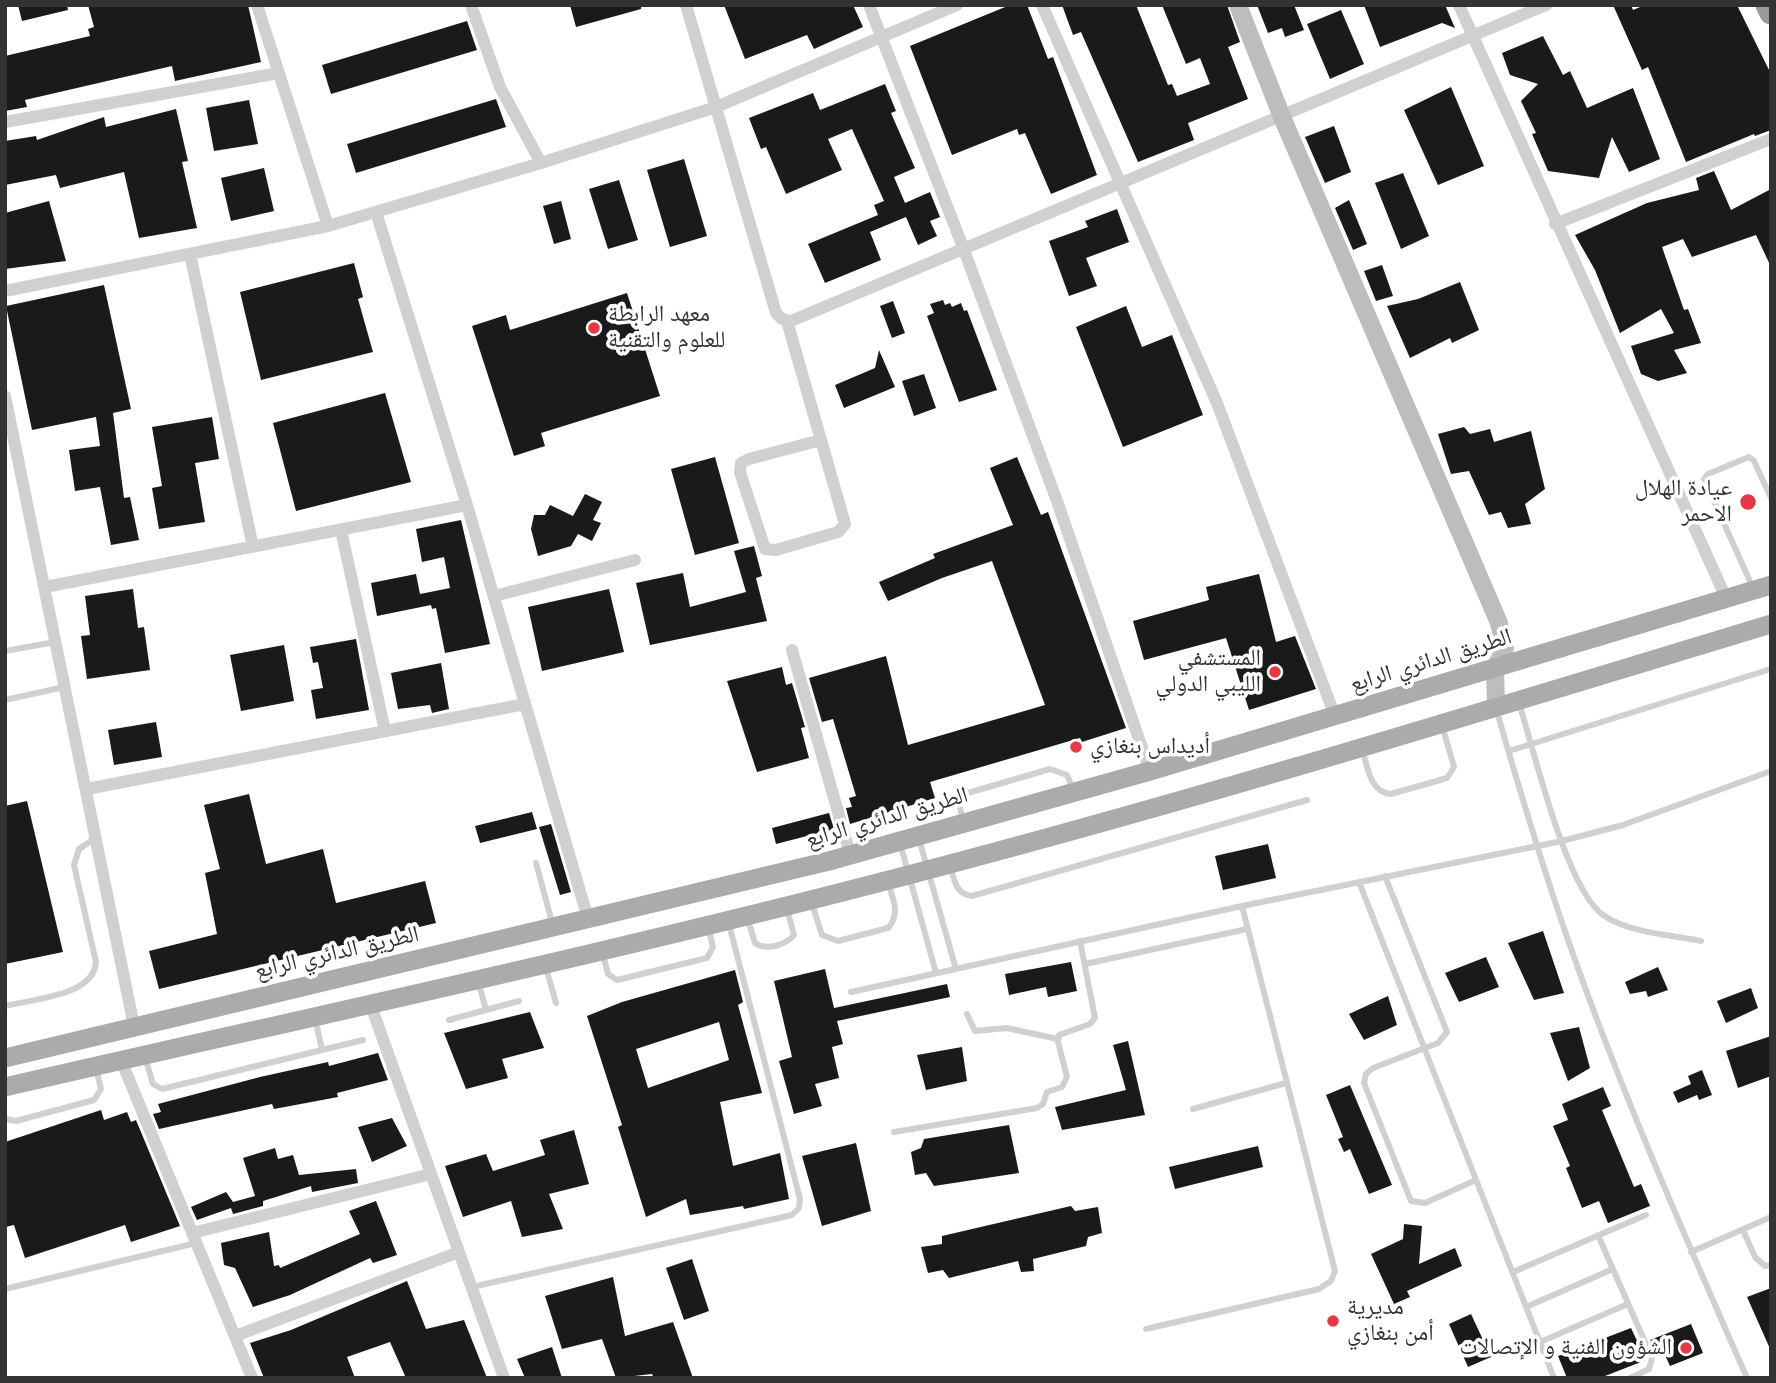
<!DOCTYPE html>
<html>
<head>
<meta charset="utf-8">
<style>
	body { margin:0 }
	#map { position:relative; width:1776px; height:1383px; overflow:hidden; background:#fff; font-family:"Space Grotesk",sans-serif }
	canvas { display:block }
	.frame { position:absolute; inset:0; border:7px solid #333; pointer-events:none }
</style>
</head>
<body>
<div id="map">
<canvas width="1776" height="1383"></canvas>
<div class="frame"></div>
</div>
<script>
const g = document.querySelector('canvas').getContext('2d');
g.lineJoin = 'round';
function fill(path, color) { g.fillStyle = color; g.fill(path, 'evenodd'); }
function strokePath(path, color, width, dash) { g.strokeStyle = color; g.lineWidth = width; g.lineCap = dash ? 'butt' : 'round'; g.setLineDash(dash || []); g.stroke(path); }
function drawText(font, color, halo, rows, align = 'center') {
  g.font = font + ' "Space Grotesk","Noto Naskh Arabic",sans-serif'; g.lineWidth = 7; g.setLineDash([]); g.textBaseline = 'middle'; g.strokeStyle = halo; g.fillStyle = color; for (const [text, x, y, turn = 0] of rows) {
    g.save(); g.translate(x, y); g.rotate((+turn || 0) * Math.PI / 180); g.textAlign = isNaN(turn) ? turn : align; if (halo) g.strokeText(text, 0, 0); g.fillText(text, 0, 0); g.restore();
  }
}
fill(new Path2D(`
	M18,5H67L68,10L22,21Z
	M88,5H248L261,62L175,81L172,66L25,100L27,107L5,111V56L90,36L88,29L94,27Z
	M570,5H641V9L576,27Z
	M724,5H853L863,27L814,49L807,35L745,59Z
	M1010,5H1027L1048,59L1053,57L1097,175L1051,194L1025,133L1019,135L1017,129L952,155L910,46Z
	M1062,5H1136L1168,85L1172,84L1177,96L1210,84L1200,58L1186,64L1162,5H1227L1240,42L1228,47L1248,99L1188,123L1194,140L1138,162L1081,32L1073,35Z
	M1257,5H1294L1304,30L1285,37L1282,28L1268,33Z
	M1364,5H1445L1455,28L1442,23L1380,47Z
	M1613,5H1631L1633,10L1645,5H1737L1771,74V130L1755,136L1754,134L1686,162L1648,67L1642,70Z
	M1341,10L1364,64L1330,79L1307,24Z
	M467,21L477,50L331,94L322,65Z
	M1543,36L1563,75L1570,71L1587,108L1633,88L1660,159L1629,172L1612,137L1599,178L1548,171L1532,134L1536,133L1521,101L1538,84L1510,75L1502,53Z
	M885,84L896,111L891,113L915,168L894,177L905,203L930,192L940,217L930,221L937,236L918,245L906,217L870,232L881,260L825,283L808,244L878,215L874,205L884,201L852,129L828,139L842,170L786,194L766,147L761,149L749,118L813,93L820,110Z
	M1451,87L1484,166L1438,185L1404,110Z
	M496,99L506,127L356,173L347,144Z
	M249,100L258,144L214,151L206,108Z
	M176,109L188,161L182,162L197,228L139,238L124,172L60,188L56,175L5,185V141L36,136L37,140L104,117L106,127Z
	M1334,126L1351,172L1325,183L1305,137Z
	M684,159L707,236L670,247L647,170Z
	M264,168L274,211L231,221L221,178Z
	M1714,171L1731,210L1771,189V267L1756,235L1692,257L1683,239L1662,247L1684,310L1688,309L1701,343L1674,350L1687,373L1658,381L1641,374L1631,346L1674,333L1661,309L1620,333L1595,270L1575,235L1647,203L1699,190L1696,178Z
	M1403,173L1429,236L1401,249L1375,183Z
	M619,180L638,240L608,249L589,189Z
	M1349,200L1367,244L1353,250L1335,208Z
	M49,201L66,261L5,269V213Z
	M561,201L571,239L554,244L543,206Z
	M1117,209L1129,242L1086,258L1097,286L1069,296L1049,241L1088,227L1085,221Z
	M354,263L363,297L358,299L373,352L261,380L240,292Z
	M1382,265L1393,296L1376,301L1364,271Z
	M1460,282L1479,330L1452,343L1450,338L1410,358L1387,306L1418,299Z
	M104,285L131,409L113,413L124,498L130,497L139,540L111,545L100,487L75,491L69,450L100,446L96,417L32,430L6,306Z
	M627,293L660,396L541,433L545,446L514,456L472,326L506,315L510,330Z
	M943,300L945,305L950,303L952,307L961,303L964,311L967,310L997,390L959,402L927,316L934,313L930,304Z
	M893,301L905,333L892,338L880,306Z
	M1126,306L1142,347L1172,335L1203,415L1123,447L1076,327Z
	M879,350L895,387L844,408L835,385L875,368Z
	M924,374L936,408L914,416L902,381Z
	M385,393L411,482L296,511L273,423Z
	M212,417L219,459L195,463L205,522L159,529L152,488L162,486L152,427Z
	M1464,427L1470,434L1490,429L1494,442L1531,431L1545,489L1525,504L1531,524L1508,528L1501,512L1489,515L1469,471L1451,474L1438,434Z
	M715,457L739,543L695,555L671,469Z
	M1017,457L1041,515L1048,512L1126,728L1082,742L1080,738L930,782L935,798L850,824L846,808L852,807L849,798L856,796L833,719L822,722L809,678L886,656L908,745L1045,705L992,561L942,578L888,601L879,582L935,558L933,554L1013,525L990,468Z
	M585,494L602,502L593,520L601,523L592,541L578,534L571,546L538,556L531,529L534,515H545L550,505L573,516Z
	M461,520L490,644L445,653L436,608L432,609L431,605L377,616L371,583L416,574L420,594L450,588L444,557L422,562L416,529Z
	M754,546L762,576L756,578L767,621L650,645L636,583L683,573L690,607L746,592L734,551Z
	M1259,574L1276,642L1295,636L1316,689L1249,710L1226,638L1144,660L1133,621L1209,600L1206,587Z
	M133,589L138,628L144,627L150,670L87,679L81,636L90,635L85,596Z
	M609,589L624,652L542,671L528,607Z
	M356,639L369,710L316,719L311,690L323,688L318,662L313,663L310,647Z
	M284,645L294,701L241,711L230,655Z
	M441,663L449,709L432,713L430,705L398,709L391,673Z
	M782,667L786,685L792,683L805,727L801,728L809,758L757,772L727,681Z
	M156,722L162,757L114,765L108,730Z
	M249,794L266,864L323,849L336,903L425,881L436,923L159,989L149,951L217,934L205,873L220,869L204,805Z
	M27,801L63,952L5,964V806Z
	M532,812L537,829L480,843L475,826Z
	M829,813L834,829L776,844L772,828Z
	M551,824L571,892L560,895L539,827Z
	M1268,844L1276,878L1223,890L1215,856Z
	M1543,931L1564,993L1534,1000L1508,943Z
	M1486,957L1499,987L1459,1002L1445,973Z
	M1071,962L1077,991L1048,997L1046,987L1009,995L1005,974Z
	M1658,967L1668,990L1648,997L1646,991L1630,994L1625,982Z
	M825,969L834,1008L947,984L950,997L837,1021L843,1044L832,1047L839,1078L815,1084L822,1106L794,1114L779,1061L792,1057L774,981Z
	M735,970L743,1002L738,1005L762,1093L720,1102L733,1166L780,1153L789,1199L744,1209L743,1206L690,1215L686,1199L646,1217L618,1127L622,1125L587,1016L622,1002ZM719,1022L729,1060L648,1088L636,1049Z
	M1751,988L1758,1008L1726,1023L1717,1001Z
	M1388,996L1397,1025L1364,1040L1349,1014Z
	M530,1012L544,1048L502,1059L508,1078L466,1089L444,1033Z
	M1579,1027L1590,1068L1568,1081L1550,1033Z
	M1771,1036V1076L1738,1088L1726,1051Z
	M1128,1041L1145,1115L1062,1130L1055,1107L1126,1090L1113,1045Z
	M962,1047L967,1081L926,1090L917,1055Z
	M378,1053L388,1080L337,1093L338,1097L274,1109L272,1104L159,1129L153,1114L161,1112L158,1104L260,1077L328,1062L329,1066Z
	M1702,1070L1712,1095L1699,1100L1697,1095L1678,1103L1673,1092L1691,1084L1688,1076Z
	M1350,1085L1392,1185L1369,1194L1350,1149L1344,1152L1338,1139L1343,1137L1326,1095Z
	M1603,1087L1611,1106L1602,1110L1634,1187L1641,1184L1650,1206L1608,1223L1599,1201L1582,1208L1566,1168L1570,1166L1553,1126L1568,1120L1562,1104Z
	M101,1110L104,1120L127,1112L131,1122L136,1120L180,1226L131,1242L125,1225L25,1258L14,1225L5,1227V1142Z
	M392,1118L407,1146L372,1162L358,1127Z
	M1009,1125L1019,1173L934,1186L926,1173L915,1175L911,1152L921,1148L924,1139Z
	M574,1130L589,1184L549,1194L563,1229L522,1237L511,1201L463,1217L445,1166L486,1154L493,1171L545,1155L540,1140Z
	M856,1143L871,1211L822,1226L802,1156Z
	M1258,1146L1263,1167L1175,1189L1169,1167Z
	M275,1148L278,1159L293,1155L299,1175L356,1169L358,1183L312,1192L311,1186L263,1201V1206L233,1214L231,1208L197,1220L191,1207L226,1192L233,1202L255,1196L243,1158Z
	M376,1201L397,1255L373,1263L370,1258L290,1295L253,1307L235,1268L224,1265L221,1243L269,1232L274,1266L279,1265L280,1268L360,1234L349,1211Z
	M1071,1206L1075,1211L1098,1207L1102,1233L1088,1237L1086,1246L1033,1259L1034,1271L1021,1272L1018,1261L949,1278L943,1270L928,1273L921,1247L942,1244V1236Z
	M1404,1224L1422,1226L1419,1264L1455,1248L1462,1266L1407,1291L1410,1297L1394,1304L1371,1254L1403,1239Z
	M692,1259L709,1311L684,1320L666,1268Z
	M613,1277L625,1336L673,1322L693,1378H654L652,1374L616,1378L602,1339L562,1349L545,1296Z
	M407,1281L426,1329L464,1320L487,1378H406L390,1342L347,1357L355,1378H264L250,1343L291,1330Z
	M1771,1288V1351L1747,1297Z
	M1471,1314L1491,1357L1468,1367L1449,1324Z
	M1691,1324L1703,1353L1670,1366L1664,1353L1657,1355L1650,1340Z
	M1631,1328L1646,1360L1600,1378H1567L1558,1356Z
	M552,1347L562,1378H525L517,1359Z`), '#1a1a1a');
strokePath(new Path2D(`
	M1753,588L1704,479L1708,474L1749,457L1754,461L1771,498
	M5,651L55,642
	M5,700L64,687
	M1519,703C1534,750 1566,889 1603,915C1629,933 1671,935 1701,941
	M1497,712C1519,788 1542,865 1568,940C1620,1089 1684,1234 1747,1378
	M1509,751L1771,669
	M1363,752C1368,769 1370,792 1391,794L1447,778L1454,767L1442,725
	M963,822L959,803L968,793L1050,769L1067,775L1073,789
	M919,839L956,969
	M900,843L936,973
	M536,863L553,926
	M950,865C954,879 955,894 972,896L1307,800
	M1385,876L1447,1032L1438,1043L1373,1068L1366,1074L1364,1083L1411,1201L1425,1203L1476,1180
	M1359,882L1554,1378
	M811,901L822,935L838,941L888,928C901,914 893,899 888,883
	M747,917L755,943C766,951 786,945 794,935L787,909
	M603,954L608,974L617,980L707,958L713,947L708,927
	M1085,964L1247,929
	M546,968L556,1003
	M478,981L486,1010
	M851,992L1242,906L1562,841L1623,825L1771,771
	M5,1006C33,999 94,996 96,962L74,865L79,849L94,839
	M967,1014L975,1031L1007,1028L1058,1039
	M315,1018L322,1050
	M449,1020L519,1001
	M145,1057L153,1084L162,1089L363,1040
	M1193,1109L1286,1083
	M5,1119L16,1121L94,1100L101,1089L96,1068
	M894,1132L1037,1108L1043,1104L1047,1092L1062,1087L1067,1077L1058,1042L1059,1035L1090,1024L1095,1018L1080,941
	M1743,1230L1755,1257L1765,1266L1771,1265
	M1598,1235L1652,1358L1649,1369L1630,1378
	M1691,1252L1771,1217
	M1513,1272L1646,1215
	M472,1287L792,1215L799,1208L800,1199L729,924
	M5,1289L196,1243
	M1526,1307L1613,1269
	M1146,1329L1319,1289L1331,1281L1335,1271L1242,906
	M1540,1342L1628,1304`), '#d0d0d0', 6);
strokePath(new Path2D(`
	M257,5L328,226
	M471,5L500,87L541,163
	M686,5L776,313L782,319L791,321L1546,5
	M869,5L964,250L1057,501L1150,771
	M1042,5L1217,403L1335,716
	M1459,5L1726,598
	M5,122L279,73
	M376,212L467,505L588,919
	M1555,224L1771,139
	M190,254L253,547
	M5,291L328,226L541,163L716,107L957,5
	M787,321L845,524L838,532L776,550L765,549L740,472L741,463L749,459L821,440
	M5,396L134,1026
	M341,530L385,731
	M45,587L467,505
	M494,596L635,560
	M792,650L850,854
	M87,789L525,704
	M370,1003L504,1378
	M121,1060L252,1378
	M192,1233L431,1174
	M235,1336L459,1252`), '#d0d0d0', 12);
strokePath(new Path2D(`
	M1238,5L1282,117L1499,623L1505,648L1495,668L1496,707`), '#bdbdbd', 18);
strokePath(new Path2D(`
	M5,1058L829,861L1150,771L1771,585
	M5,1087C309,1017 615,952 916,873C1203,798 1487,710 1771,624`), '#ababab', 19);
strokePath(new Path2D(`
	M1767,5L1771,13`), '#9a9a9a', 23);
for (const [x, y, r, color] of [
	[594,328,7,"#e63946"],
	[1748,502,9,"#e63946"],
	[1275,672,7,"#e63946"],
	[1076,747,7,"#e63946"],
	[1333,1321,7,"#e63946"],
	[1686,1348,7,"#e63946"]
]) { const dot = new Path2D(); dot.arc(x, y, r, 0, 2 * Math.PI); g.fillStyle = color; g.fill(dot); strokePath(dot, '#fff', 2.5); }
drawText('23px', '#333', '#fff', [
	["معهد الرابطة",608,315],
	["للعلوم والتقنية",608,341],
	["عيادة الهلال",1732,489,"right"],
	["الاحمر",1732,515,"right"],
	["المستشفي",1261,659,"right"],
	["الليبي الدولي",1261,685,"right"],
	["أديداس بنغازي",1090,747],
	["مديرية",1347,1308],
	["أمن بنغازي",1347,1334],
	["الشؤون الفنية و الإتصالات",1672,1348,"right"]
], 'left');
drawText('23px', '#333', '#fff', [
	["الطريق الدائري الرابع",1431,661,-17],
	["الطريق الدائري الرابع",887,818,-16],
	["الطريق الدائري الرابع",337,953,-13]
]);
</script>
</body>
</html>
